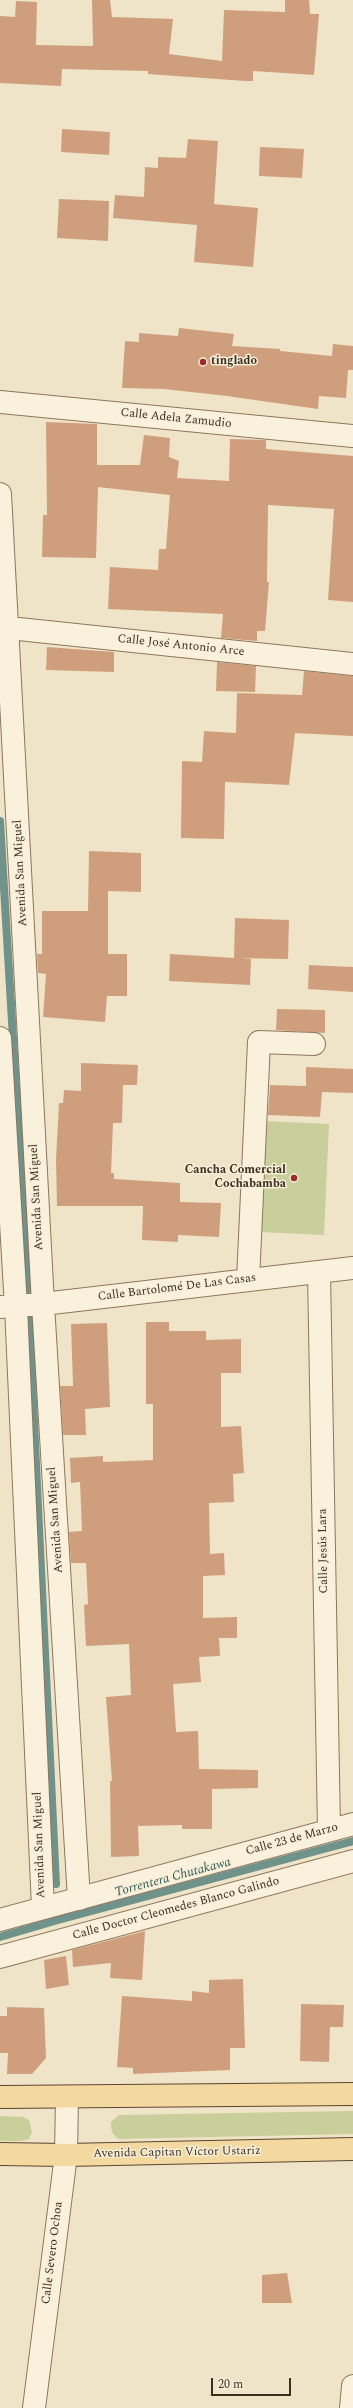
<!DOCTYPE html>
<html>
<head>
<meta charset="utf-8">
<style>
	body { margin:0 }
	#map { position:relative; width:353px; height:2408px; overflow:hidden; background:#f0e4c8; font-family:Spectral,serif }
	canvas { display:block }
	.scale { position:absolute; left:211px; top:2378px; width:80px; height:18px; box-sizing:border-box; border:2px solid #3d2e20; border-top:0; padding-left:5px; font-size:12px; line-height:14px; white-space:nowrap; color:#3d2e20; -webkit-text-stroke:3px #f7eed8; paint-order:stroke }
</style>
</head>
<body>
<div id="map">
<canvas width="353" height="2408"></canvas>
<div class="scale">20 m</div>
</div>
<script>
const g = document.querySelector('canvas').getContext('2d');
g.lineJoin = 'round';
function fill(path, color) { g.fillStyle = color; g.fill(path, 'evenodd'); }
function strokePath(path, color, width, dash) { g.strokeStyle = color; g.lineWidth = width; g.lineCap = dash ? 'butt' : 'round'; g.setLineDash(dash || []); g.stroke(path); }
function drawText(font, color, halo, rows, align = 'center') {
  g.font = font + ' Spectral,serif'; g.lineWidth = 3; g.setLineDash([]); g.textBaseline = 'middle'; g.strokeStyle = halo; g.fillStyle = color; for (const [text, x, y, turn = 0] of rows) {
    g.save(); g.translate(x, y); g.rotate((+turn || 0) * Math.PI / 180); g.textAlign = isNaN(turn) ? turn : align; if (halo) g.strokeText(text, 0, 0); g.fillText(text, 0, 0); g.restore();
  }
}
fill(new Path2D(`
	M265,1121L329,1124L324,1235L260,1232Z
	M353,2111V2134L119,2139C111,2134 111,2130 111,2122L119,2115Z
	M0,2116L23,2117L29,2120L32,2132L29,2139L21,2141H0Z`), '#c9cf9b');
strokePath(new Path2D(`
	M0,821L28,1289
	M29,1317L56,1884
	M0,1937L58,1920L353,1841`), '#6f938a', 8);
fill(new Path2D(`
	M92,0H110L112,17L173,19L169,54L222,61L224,10L285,12V0H309L310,14H319L314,75L253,71V81H245L148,74V71L62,69L61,86L0,83V16L15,17L16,1L37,2L36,45L93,46Z
	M62,129L110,132L109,155L61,152Z
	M188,139L218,141L214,204L258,208L253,267L194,262L197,225L113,218L115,195L144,197L145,167L158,168V157L186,158Z
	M260,147L304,149L302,178L259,176Z
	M59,199L109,201L108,241L57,238Z
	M179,328L234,334L232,346L280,349V351L332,356L333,344L353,346V370H348L346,398L319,396L318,409L227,396L164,389L122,388L125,341L139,342V333L178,336Z
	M46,422L97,424V465H140L144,435L170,438L169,457L179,461L177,478L229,481L230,439L266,440V449L353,456V602L328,600L334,509L268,505L267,582H269L265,631H257V641L221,638L223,614L108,609L110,567L158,570L159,549H166L170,495L98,487L96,558L42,557L43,515H47Z
	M47,647L114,652V672L46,670Z
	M217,662L256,666L255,692L216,691Z
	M304,671L353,676V736L295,733L289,785L225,782L224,839L181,838L182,761L202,762L204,731L236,733L237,693L302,695Z
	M89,851L141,853V892L108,891V954H127V996H107L105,1022L43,1017L46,974L38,973L37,954H42V911H88Z
	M235,918L289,920L288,959L234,958Z
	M170,954L251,959L250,985L169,981Z
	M309,965L353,967V992L308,989Z
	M277,1009L325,1010V1033L276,1030Z
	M81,1063L138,1065L137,1085H123L122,1123H113L111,1173H114V1179L180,1183V1202L221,1203L219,1237L178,1235V1242L142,1240L143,1206H57L56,1160L59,1103H63L64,1090L81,1091Z
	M306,1067L353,1069V1093L322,1092L320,1117L268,1115L270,1085L306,1086Z
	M146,1322H169V1331H206V1340L241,1339V1373H221V1427L241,1426L244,1473L233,1474L234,1502L209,1503L210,1554L224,1553L225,1575L203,1576V1618L237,1617V1638H219L220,1656L199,1657L201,1682L173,1684L176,1732L198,1731L199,1769L258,1770V1788L212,1789V1829H182V1825L138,1826L139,1856L111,1857L110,1781H112L106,1697L131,1695L129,1644L86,1646L84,1605L88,1604L86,1563H71L69,1532L82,1531L80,1482L71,1483L70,1458L103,1456V1462L153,1460V1404H146Z
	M107,1323L110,1407L85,1409L86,1435H63L60,1386H73L71,1324Z
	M145,1931L142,1980L110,1978L111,1963L73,1967L72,1950Z
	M66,1956L69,1985L46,1989L44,1960Z
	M243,1979L245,2048H230V2070L133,2074V2068L117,2067L122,1996L192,2001V1991L209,1993V1980Z
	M301,2004L344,2005L343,2027H330L329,2062L300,2061Z
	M7,2007L44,2008L46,2058L32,2074H7L8,2053H0V2016H7Z
	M287,2273L292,2303H262V2275Z`), '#cf9f7d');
const minor = new Path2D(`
	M0,402L353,436
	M0,494L43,1304L79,1899
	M9,628L353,664
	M0,1038L16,1307L43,1908
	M319,1272L329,1830
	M248,1280L259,1042L314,1044
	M0,1307L43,1304L353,1268
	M0,1920L353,1824
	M0,1957L353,1861
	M34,2408L66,2155L67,2097
	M351,2408L353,2386`);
const major = new Path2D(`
	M0,2097L353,2094
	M0,2154L66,2155L353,2149`);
strokePath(minor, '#8d765c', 24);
strokePath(major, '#5b4430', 24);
strokePath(minor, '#faf1dc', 22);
strokePath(major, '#f3d9a0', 22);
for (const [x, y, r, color] of [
	[203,362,4,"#9e2a2b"],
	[294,1178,4,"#9e2a2b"]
]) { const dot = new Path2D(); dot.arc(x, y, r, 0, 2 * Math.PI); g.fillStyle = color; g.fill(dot); strokePath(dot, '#f7eed8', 1.5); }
drawText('bold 12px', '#3d2e20', '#f7eed8', [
	["tinglado",211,362],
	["Cancha Comercial",286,1171,"right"],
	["Cochabamba",286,1185,"right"]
], 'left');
drawText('12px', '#3d2e20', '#f7eed8', [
	["Calle Adela Zamudio",176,419,6],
	["Calle José Antonio Arce",181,646,6],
	["Avenida San Miguel",21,873,-93],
	["Avenida San Miguel",37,1197,-93],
	["Calle Bartolomé De Las Casas",177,1288,-7],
	["Avenida San Miguel",56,1520,-94],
	["Calle Jesús Lara",324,1551,-91],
	["Calle 23 de Marzo",292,1840,-15],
	["Avenida San Miguel",40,1845,-92],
	["Calle Doctor Cleomedes Blanco Galindo",176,1909,-15],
	["Avenida Capitan Víctor Ustariz",177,2153,-1],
	["Calle Severo Ochoa",53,2253,-83]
]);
drawText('italic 13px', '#2f5d5a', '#f7eed8', [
	["Torrentera Chutakawa",173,1878,-15]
]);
</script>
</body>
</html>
